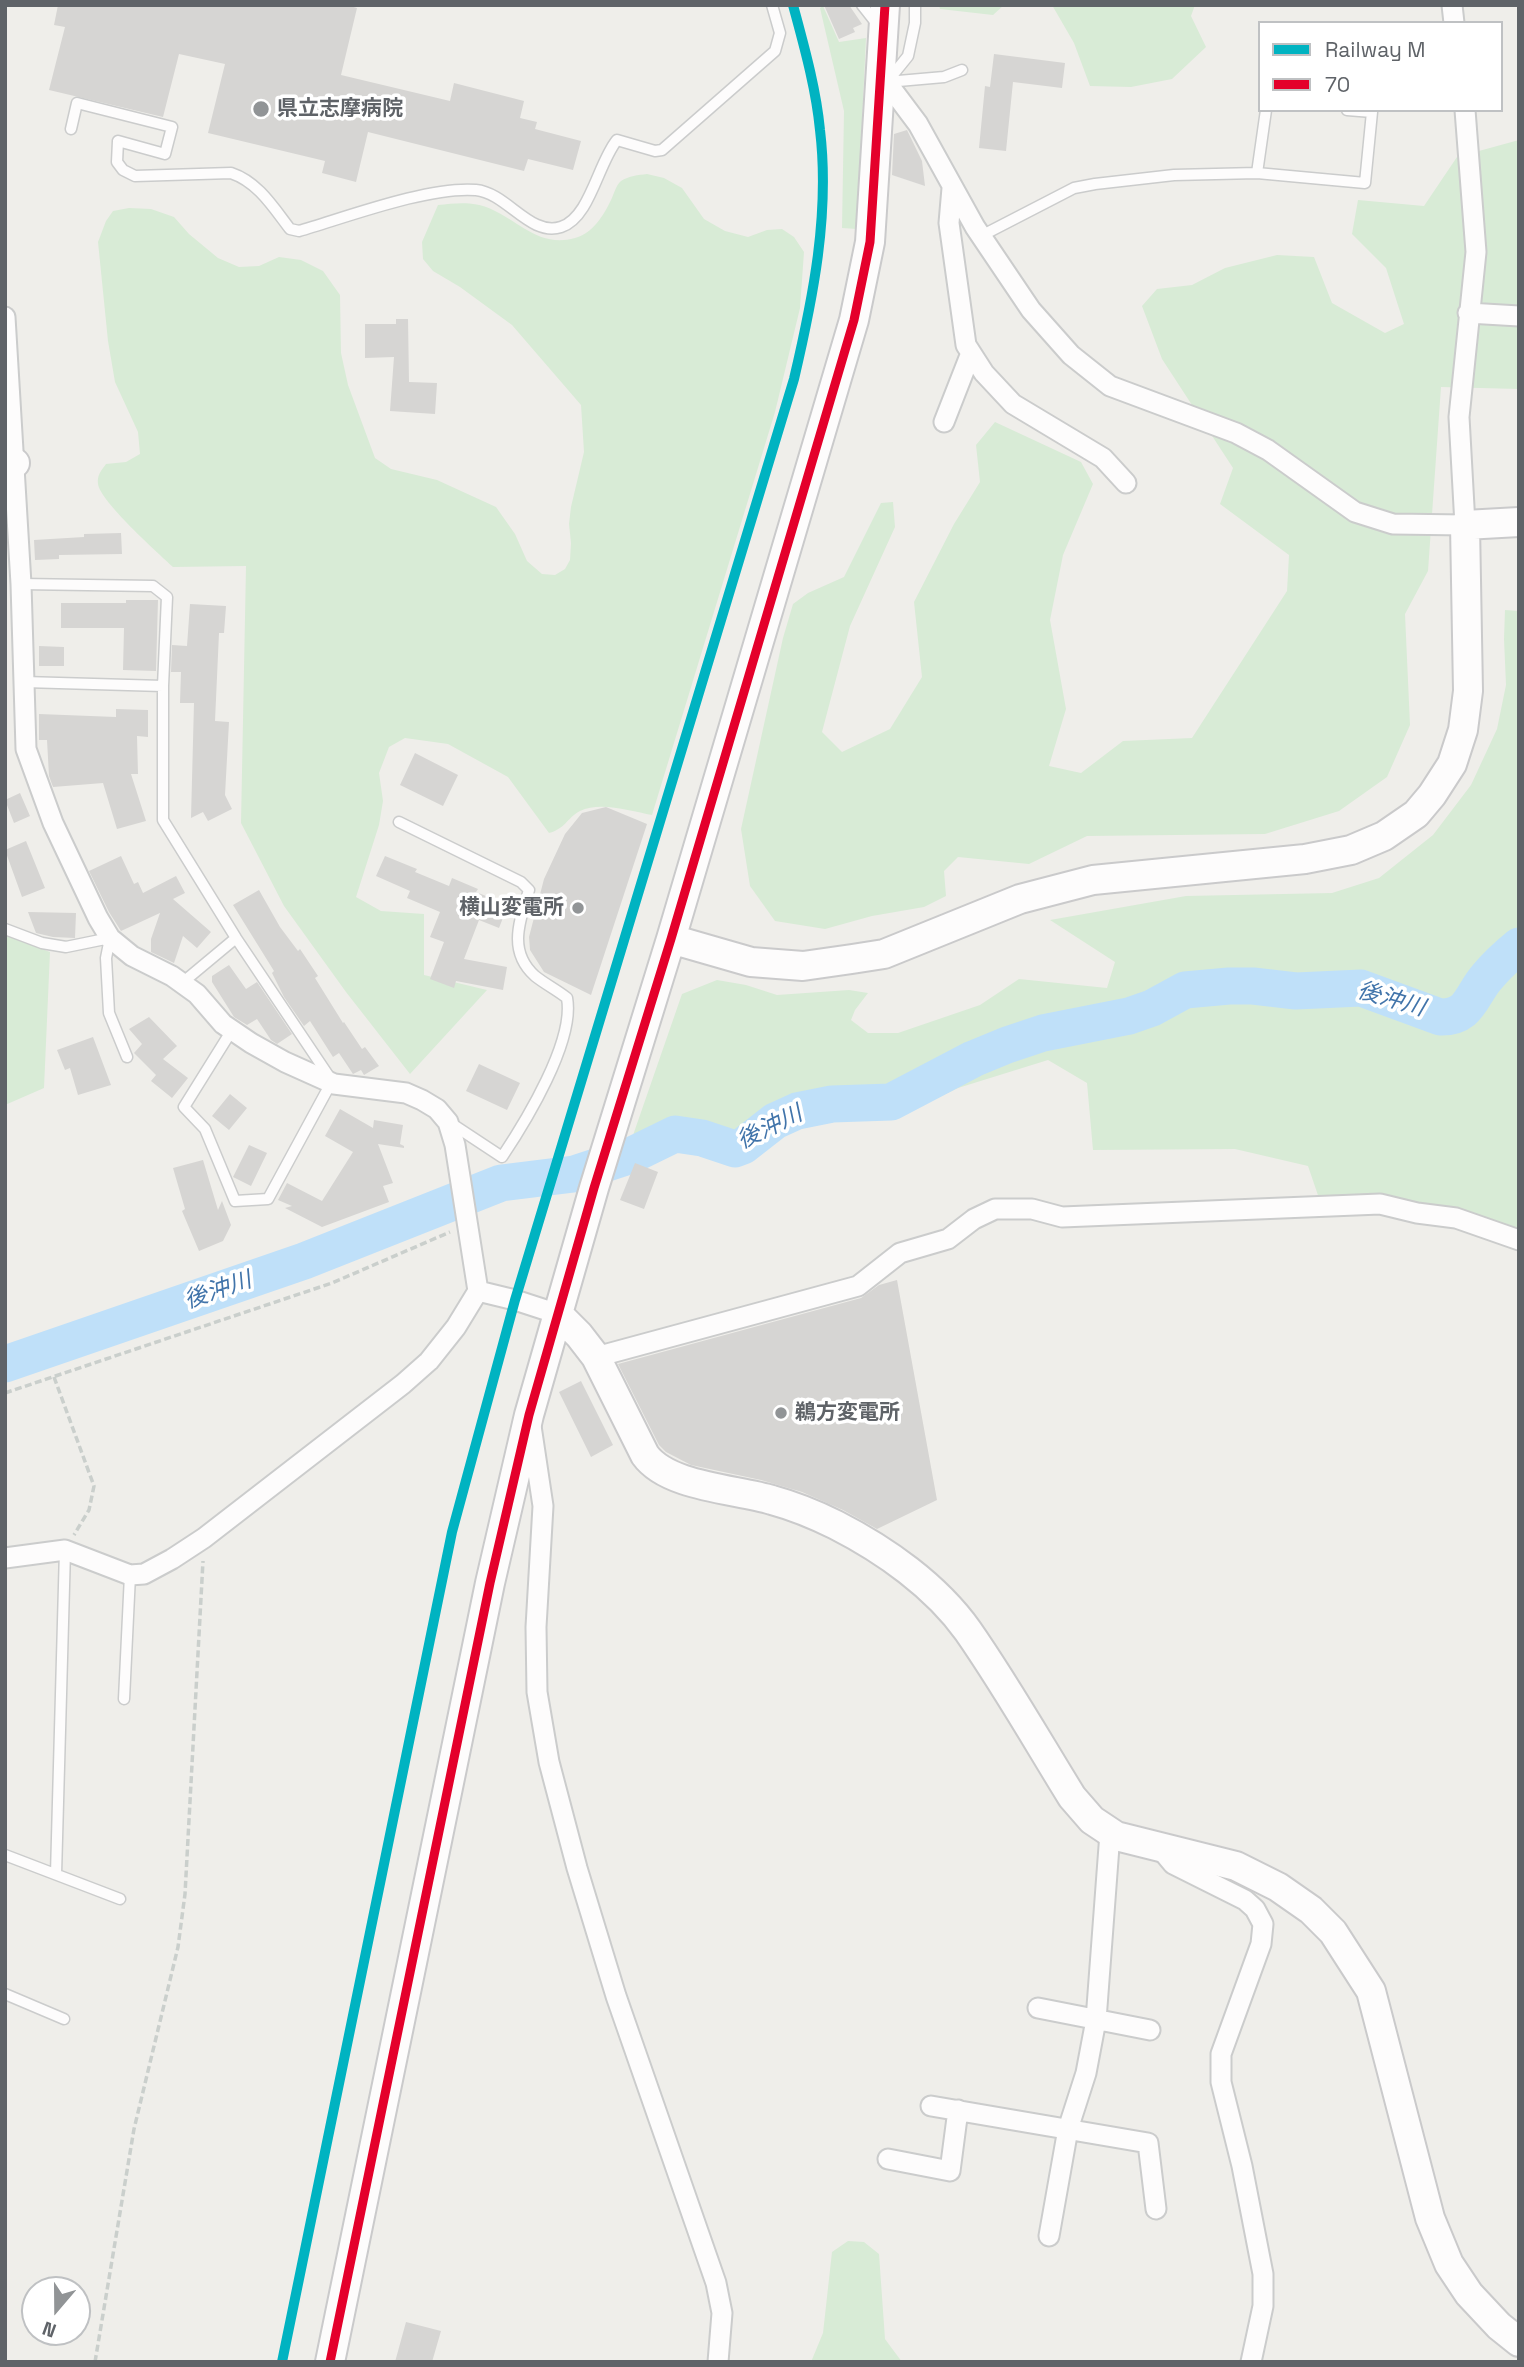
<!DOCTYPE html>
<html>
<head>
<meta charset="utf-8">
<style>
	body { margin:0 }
	#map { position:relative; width:1524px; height:2367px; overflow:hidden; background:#efeeea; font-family:"Space Grotesk",sans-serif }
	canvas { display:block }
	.frame { position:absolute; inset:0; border:7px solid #5f6368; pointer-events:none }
	.legend { position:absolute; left:1258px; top:21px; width:245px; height:91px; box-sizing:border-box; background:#fff; border:2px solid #bfc1c3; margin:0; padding:9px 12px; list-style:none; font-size:21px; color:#5f6368 }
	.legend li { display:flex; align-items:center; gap:14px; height:35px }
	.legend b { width:35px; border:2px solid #bfc1c3 }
	.north { position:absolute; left:21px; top:2276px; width:70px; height:70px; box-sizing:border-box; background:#fff; border:2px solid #bfc1c3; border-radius:50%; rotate:200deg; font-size:19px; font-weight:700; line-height:28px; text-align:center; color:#5f6368 }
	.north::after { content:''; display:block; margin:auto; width:24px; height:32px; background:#919496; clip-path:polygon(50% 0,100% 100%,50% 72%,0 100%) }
</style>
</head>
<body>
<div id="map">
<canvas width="1524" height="2367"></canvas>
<div class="frame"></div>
<ul class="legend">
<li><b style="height:9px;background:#00b3c1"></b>Railway M</li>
<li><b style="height:9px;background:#e4002b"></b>70</li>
</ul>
<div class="north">N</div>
</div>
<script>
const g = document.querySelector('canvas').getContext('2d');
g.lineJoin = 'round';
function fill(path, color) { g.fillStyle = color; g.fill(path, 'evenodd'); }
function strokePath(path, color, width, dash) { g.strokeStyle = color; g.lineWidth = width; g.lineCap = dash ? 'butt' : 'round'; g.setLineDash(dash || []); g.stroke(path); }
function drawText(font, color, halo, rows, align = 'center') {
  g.font = font + ' "Space Grotesk","Noto Sans JP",sans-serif'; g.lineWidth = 7; g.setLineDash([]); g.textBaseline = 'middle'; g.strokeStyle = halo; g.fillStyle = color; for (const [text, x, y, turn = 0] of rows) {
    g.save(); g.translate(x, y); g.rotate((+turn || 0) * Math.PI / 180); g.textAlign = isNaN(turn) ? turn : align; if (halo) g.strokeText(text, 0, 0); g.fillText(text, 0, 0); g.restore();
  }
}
fill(new Path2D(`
	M939,5H1004L993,15L940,9Z
	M1052,5H1195L1191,16L1206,47L1172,79L1131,87L1090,86L1074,43Z
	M823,6L839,42L866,38L857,229L842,228L844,111L820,8Z
	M1519,140V389L1441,387L1428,571L1405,614L1410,725L1387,777L1339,811L1265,834L1087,836L1029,864L958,857L944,871L946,896L924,907L872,916L825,929L775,921L750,886L741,829L783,638L793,604L808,593L844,577L881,503L893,502L895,527L850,626L822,732L842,752L890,729L922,677L914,602L954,524L980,482L976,445L995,422L1081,462L1093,484L1063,555L1050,620L1066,709L1049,766L1081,773L1123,741L1192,738L1287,591L1289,555L1220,504L1233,468L1162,359L1142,306L1157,289L1192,285L1225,268L1277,255L1314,257L1332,303L1385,333L1404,324L1386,268L1352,234L1358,200L1424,206L1457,157Z
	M647,174L664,178L682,188L704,219L725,231L748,237L767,230L782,229L794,237L804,252L800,308L775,412L652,815C631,811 600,801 580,811C567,818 565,829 549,833L508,777L448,744L405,738L389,747L379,773L383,801L379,825L356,897L381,911L424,914V975L487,990L410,1074L346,992L284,906L241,823L246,566L173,567C158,553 100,501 98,484C97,475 101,471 106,464L126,462L140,454L138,432L115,382L108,341L98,242L106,221L113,211L129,208L151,209L174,217L189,234L218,258L239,267L259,266L279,257L301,260L323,271L340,295L341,353L348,385L375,458L391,469L437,480L496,507L515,534L527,561L542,574L555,575L565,569L570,560L571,543L569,524L571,507L584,452L581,405L512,325L460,287L433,271L423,259L422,242L438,205C456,203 474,201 491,209C520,222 540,248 575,238C592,234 604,215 611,200C614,194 616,185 621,181C629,176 638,175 647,174Z
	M1505,610L1519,611V1251L1425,1216L1322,1207L1308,1166L1235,1149L1093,1150L1087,1083L1048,1060L958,1088L919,1107L876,1113L804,1116L776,1129L737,1135L674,1120L643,1144L631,1141L682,994L717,980L746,985L777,995L849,990L868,993L855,1010L851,1020L868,1033H898L980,1005L1019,979L1107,988L1115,962L1050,920L1186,896L1332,893L1379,878L1433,835L1471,785L1497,729L1506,685L1504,639Z
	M5,935L50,952L44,1088L5,1105Z
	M848,2241L864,2242L879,2254L885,2339L902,2362H811L823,2333L832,2252Z`), '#d8ebd6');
strokePath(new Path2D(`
	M5,1364L304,1261L501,1183L574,1174L632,1155L675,1134L702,1138L735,1149L743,1146L775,1121L797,1111L832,1104L891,1102L973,1059L1007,1045L1043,1033L1129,1016L1152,1008L1185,990L1229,986H1253L1296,991L1361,988L1440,1017C1470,1018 1471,995 1487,977C1496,966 1508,955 1519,946`), '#bfe0f9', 37);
fill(new Path2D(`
	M58,5H347L357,8L341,75L450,101L454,83L524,101L520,118L537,122L535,129L581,141L573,170L528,159L524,171L368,132L356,182L322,173L325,161L208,133L225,64L179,54L163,117L49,90L65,27L54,25Z
	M824,5H849L862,24L853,28L855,32L839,39Z
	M994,54L1065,63L1062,88L1013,82L1006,151L979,148L985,86L990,87Z
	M907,130L922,161L925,186L892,175L894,134Z
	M396,319H408L409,382L437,383L435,414L390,411L394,357L365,358V324H396Z
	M121,533L122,554L59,555V559L35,560L34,540L84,537V534Z
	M126,600H158L156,671L123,670L124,628H61V603H126Z
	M190,604L226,606L224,633H219L215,721L229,722L225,795L232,809L208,821L203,812L191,818L194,703H180L181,672H171L172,645L187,646Z
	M39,646L64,647V666H39Z
	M116,709L148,710V737L137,736L138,774H131L146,821L117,829L103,783L53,787L49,776L47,740H39V714L116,717Z
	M415,753L458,775L443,806L400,785Z
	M20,793L30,816L14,823L5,800Z
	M606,807L647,824L591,995L544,972L530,950L529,937L544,879L565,834L582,813Z
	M26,841L45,888L22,897L5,850Z
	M121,856L134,884L138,882L143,893L176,876L185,893L173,899L211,932L197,948L183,936L174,963L151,952V939L160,913L121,931L109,912L89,871Z
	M385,856L417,869L415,872L449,886L452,878L478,889L476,892L508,905L499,928L479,920L464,959L507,967L503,990L456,981L454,988L430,979L444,942L430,937L440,912L407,898L410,891L376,876Z
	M259,890L280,927L298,951L300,949L318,976L315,978L343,1023L344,1022L362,1049L365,1047L379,1066L364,1075L361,1070L353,1074L339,1053L333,1057L310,1021L304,1026L284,997L272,973L274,971L233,905Z
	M28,912L76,913L75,938L53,937L36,933Z
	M229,965L246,989L257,982L292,1034L277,1044L271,1040L257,1019L247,1025L234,1017L212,982V976Z
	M149,1017L177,1046L163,1059L188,1078L172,1098L151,1081L156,1075L134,1053L142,1044L129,1029Z
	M93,1037L111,1085L78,1095L70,1068L65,1070L57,1050Z
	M479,1064L520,1083L507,1110L466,1091Z
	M230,1094L247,1108L229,1130L212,1116Z
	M340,1109L373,1128L374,1120L403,1125L400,1144L404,1146V1148L378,1144L393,1183L383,1186L389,1202L322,1227L285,1208L292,1206L278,1200L287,1183L322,1201L353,1152L325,1136Z
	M249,1145L267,1153L251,1186L233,1177Z
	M203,1160L218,1210L222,1201L231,1225L223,1241L199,1251L182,1211L185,1209L173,1168Z
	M635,1163L658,1172L644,1209L620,1200Z
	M897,1280L937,1500L877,1529L843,1510L802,1492L761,1480L691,1465L666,1452L659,1445L618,1364L861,1298L879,1285Z
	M581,1381L613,1445L591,1457L559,1392Z
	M406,2322L441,2331L432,2362H395Z`), '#d6d5d3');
const lane = new Path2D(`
	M862,5L877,24
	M887,82L908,56L915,23V5
	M887,82L944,77L962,70
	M71,129L77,103L172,127L165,154L118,141L117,162L123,170L135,176L231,173C258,182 273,207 290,229L299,231C347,217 429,186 476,190C507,193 530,237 561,227C590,218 598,163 617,140L655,151L662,150L775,51L780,33L772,5
	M1257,173L1266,110
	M981,236L1074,188L1095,184L1174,175L1257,173L1365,183L1372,112L1347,110
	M21,584L153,586L167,597L163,686V820L236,938L330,1078
	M24,682L163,686
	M399,822L521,882L529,890C520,920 507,951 535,976C545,984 557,990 567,998C575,1041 526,1121 502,1157L452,1124
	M5,929L42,943L66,947L110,938L106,958L109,1013L127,1057
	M182,983L236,938
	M232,1030L184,1107L205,1129L235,1201L268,1199L331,1083
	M124,1699L130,1575
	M5,1855L120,1899
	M56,1874L65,1550
	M5,1994L64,2019`);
const street = new Path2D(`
	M1452,5L1454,23
	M882,76L918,124L975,227L1031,310L1071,355L1110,386L1236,433L1268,450L1355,512L1393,524L1465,525L1459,417L1476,252L1465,110
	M952,188L949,223L966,345L984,373L1013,404L1103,458L1126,483
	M1468,313L1519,316
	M5,317L21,584L26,749L53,823L98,918L110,938L132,956L172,976L197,994L223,1024L251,1043L285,1062L334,1084L406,1093L422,1100L437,1109L448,1122L455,1145L478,1291L456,1327L429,1361L403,1384L204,1538L172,1559L144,1574L130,1575L65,1550L5,1558
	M944,422L971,353
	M478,1291L515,1300L558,1314
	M596,1357L858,1286L900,1253L948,1239L974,1219L995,1209H1032L1062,1217L1380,1204L1417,1213L1456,1218L1519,1240
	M531,1426L543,1506L536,1627L537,1692L549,1762L577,1868L616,1996L716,2283L722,2313L718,2362
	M1158,1846L1173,1864L1245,1900L1255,1909L1263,1924L1261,1944L1221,2054V2082L1242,2166L1263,2274V2306L1251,2362
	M1038,2008L1150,2030
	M931,2106L1148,2143L1156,2209
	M888,2159L950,2171L958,2110
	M1049,2236L1068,2129L1086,2073L1096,2020L1110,1833`);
const secondary = new Path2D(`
	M5,463H15
	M671,939L751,962L803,966L852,959L884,954L1020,899L1093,880L1305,859L1351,850L1384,836L1416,814L1432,795L1452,764L1463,730L1468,691L1465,525L1519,522
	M558,1314L579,1335L596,1357L645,1455C668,1487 736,1489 772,1500C794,1506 816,1515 836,1525C885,1550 936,1586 968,1631C1005,1684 1038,1742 1072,1797L1092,1820L1116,1836L1236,1866L1278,1887L1311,1910L1333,1932L1371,1991L1430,2218L1449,2264L1469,2294L1499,2326L1519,2342
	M330,2362L490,1583L529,1415L594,1188L671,939L854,320L870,242L885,5`);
strokePath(lane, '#cbcccc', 13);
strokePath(street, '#cbcccc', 23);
strokePath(secondary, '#cacacb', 32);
strokePath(new Path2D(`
	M54,1377L94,1486L89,1510L74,1535
	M5,1393L332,1283L450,1232
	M95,2362L134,2129L178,1947L185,1894L203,1561`), '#cacfcc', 3.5, [7, 3.5]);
strokePath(lane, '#fdfcfc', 10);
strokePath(street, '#fdfcfc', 19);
strokePath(secondary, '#fdfcfc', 28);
strokePath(new Path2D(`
	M330,2362L490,1583L529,1415L594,1188L671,939L854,320L870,242L885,5`), '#e4002b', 9);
strokePath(new Path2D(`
	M282,2362L452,1532L515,1300L794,379C813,298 830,214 820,130C816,88 804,46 793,5`), '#00b3c1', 10);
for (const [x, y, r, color] of [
	[261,109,9,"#919496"],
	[578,908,7,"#919496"],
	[781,1413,7,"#919496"]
]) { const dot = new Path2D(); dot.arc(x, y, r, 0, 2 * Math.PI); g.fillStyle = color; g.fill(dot); strokePath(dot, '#fff', 2.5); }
drawText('bold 21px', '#5f6368', '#fff', [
	["県立志摩病院",277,109],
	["横山変電所",564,908,"right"],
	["鵜方変電所",795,1413]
], 'left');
drawText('italic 23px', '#4174aa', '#fff', [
	["後沖川",1391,1000,16],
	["後沖川",770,1128,-26],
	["後沖川",218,1291,-19]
]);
</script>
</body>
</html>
